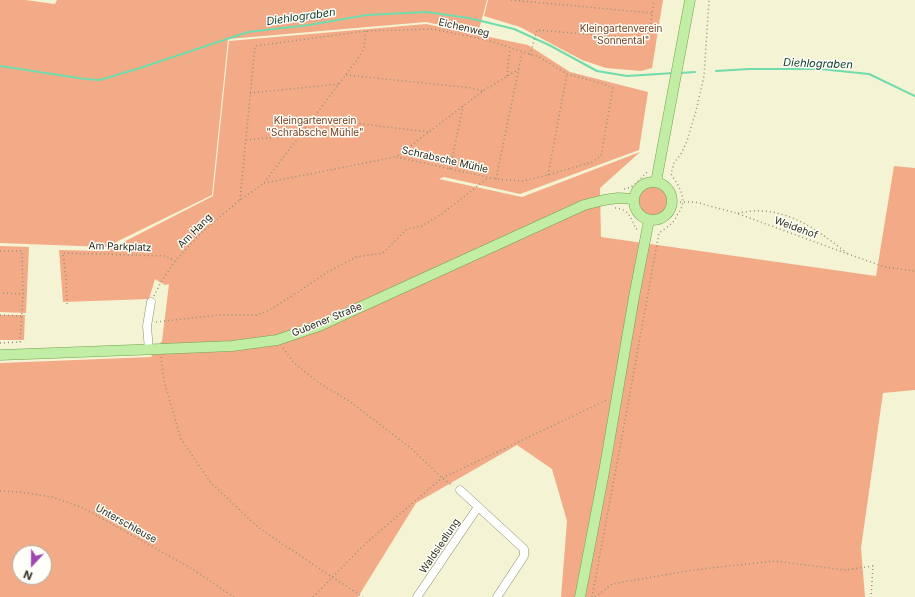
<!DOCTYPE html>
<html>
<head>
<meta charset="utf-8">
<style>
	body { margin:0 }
	#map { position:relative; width:915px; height:597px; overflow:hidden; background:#f4f3d4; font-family:Inter,sans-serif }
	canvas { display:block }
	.north { position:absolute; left:12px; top:545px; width:40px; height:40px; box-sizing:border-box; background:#fffff9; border:1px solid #abaaa2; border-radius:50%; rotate:202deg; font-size:11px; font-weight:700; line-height:16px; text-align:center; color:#2c2b20 }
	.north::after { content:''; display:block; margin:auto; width:14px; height:18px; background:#9e46b2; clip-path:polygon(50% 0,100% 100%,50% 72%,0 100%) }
</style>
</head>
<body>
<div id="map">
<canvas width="915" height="597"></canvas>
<div class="north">N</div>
</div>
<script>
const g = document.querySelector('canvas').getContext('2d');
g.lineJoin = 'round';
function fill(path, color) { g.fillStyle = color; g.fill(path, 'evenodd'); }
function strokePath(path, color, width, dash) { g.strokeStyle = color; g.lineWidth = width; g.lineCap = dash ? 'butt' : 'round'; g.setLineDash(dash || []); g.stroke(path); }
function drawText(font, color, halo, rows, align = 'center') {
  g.font = font + ' Inter,sans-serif'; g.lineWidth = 3; g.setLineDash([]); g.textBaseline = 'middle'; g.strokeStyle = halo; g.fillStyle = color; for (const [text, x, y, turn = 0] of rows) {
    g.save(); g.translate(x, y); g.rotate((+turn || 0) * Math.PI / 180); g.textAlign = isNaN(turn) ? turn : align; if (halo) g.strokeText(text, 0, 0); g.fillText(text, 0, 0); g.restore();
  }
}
fill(new Path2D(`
	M0,0H25L55,4L57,0H487L478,33L426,22L228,39L212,195L106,247L0,243Z
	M488,0H663L652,68L641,71L606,68L582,60L520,27L484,16Z
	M426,24L528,45L570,72L648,92L639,150L520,194L444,177L439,179L522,197L640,152L600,188L601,237L876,276L894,166L915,168V390L883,393L861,548L865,597H561L567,521L552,469L517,445L416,503L358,597H0V363L151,357L162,341L169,284L165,285L155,279L149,299L63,302L59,250L106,251L213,196L229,41ZM20,553H44V577H20Z
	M638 201a15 15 0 1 1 30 0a15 15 0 1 1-30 0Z
	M0,246L29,247L26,313L0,312Z
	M0,315H25L24,340H0Z`), '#f3ab87');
strokePath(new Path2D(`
	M0,66L85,79L100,80L140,68L248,32L309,25L367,15L426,12L469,18L514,29L549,45L597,71L627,76L674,73
	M716,71L749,69H820L869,74L915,96
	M680,73L695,72`), '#70dbad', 2);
const minor = new Path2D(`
	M149,350L147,326L151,302
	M460,490L524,549V556L497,597
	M417,597L478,507`);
const major = new Path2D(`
	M634 201a19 19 0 1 1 38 0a19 19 0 1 1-38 0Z
	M656,182L690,0
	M0,355L160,349L232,346L277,340L319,326L584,205L604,200L618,198L634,199
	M580,597L604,472L634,297L649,220`);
strokePath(minor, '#8e8d71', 9);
strokePath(major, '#72a14e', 11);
strokePath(new Path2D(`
	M511,0L652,13
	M530,55L537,30L643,39L649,37L654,0
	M346,75L472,88L483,91
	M507,76L510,49
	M250,93L339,84
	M312,118L429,132
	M246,140L299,135
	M450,169L463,106
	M548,175L567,74
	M496,179L522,53
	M264,183L395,157
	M624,189C634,188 640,179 647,172H649
	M240,200L255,46L366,31L433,29L487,40L539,57L567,74L604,84L613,88L601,156L592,162L548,175L523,181L496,179L396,157L483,91L519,69
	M672,202H695L736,213L848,254L885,267L915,271
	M615,208C629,209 631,218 636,229H638
	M738,213C746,212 755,210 763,211C796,213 822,234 847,253
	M0,251H22L23,294L0,293
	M154,296L161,282L175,261L202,232L240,200L264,183L357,60L364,48L366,31
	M67,304L66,278L63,253L165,256L175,261
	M0,315L22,316
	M156,322L219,315H256L268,311L298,292L326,273L356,257L383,253L407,229L422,226L443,213L489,177
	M0,343L20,342L23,294
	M283,348L294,363L319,383L349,401L412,449L442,478L453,486
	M161,357L164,381L181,439L211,483L259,528L332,577L363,597
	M0,491L19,492L52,497L83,508L189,567L234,597
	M313,597L366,543L442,478L607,400
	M592,597L628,404L659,233C663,230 668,227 672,223C674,221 676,218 677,215C689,200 680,188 671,174L674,163L681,154L687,141L696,111L704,76L709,0
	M595,597L612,584L693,570L774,561L845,570L873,566L871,597`), '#93927d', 1.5, [1, 3]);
strokePath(minor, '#fff', 8);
strokePath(major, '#c1eda4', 10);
drawText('10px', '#2c2b20', '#fffff9', [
	["Eichenweg",464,28,13],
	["Schrabsche Mühle",445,160,13],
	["Weidehof",796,228,20],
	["Am Hang",195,231,-45],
	["Am Parkplatz",120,247,2],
	["Gubener Straße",327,320,-22],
	["Unterschleuse",126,524,29],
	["Waldsiedlung",440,546,-56]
]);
drawText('10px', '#753c1e', '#fffff9', [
	["Kleingartenverein",621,29],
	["\"Sonnental\"",621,41],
	["Kleingartenverein",315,121],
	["\"Schrabsche Mühle\"",315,133]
]);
drawText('italic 11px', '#0b3b29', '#fffff9', [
	["Diehlograben",301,17,-8],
	["Diehlograben",818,64,2]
]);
</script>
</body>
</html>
